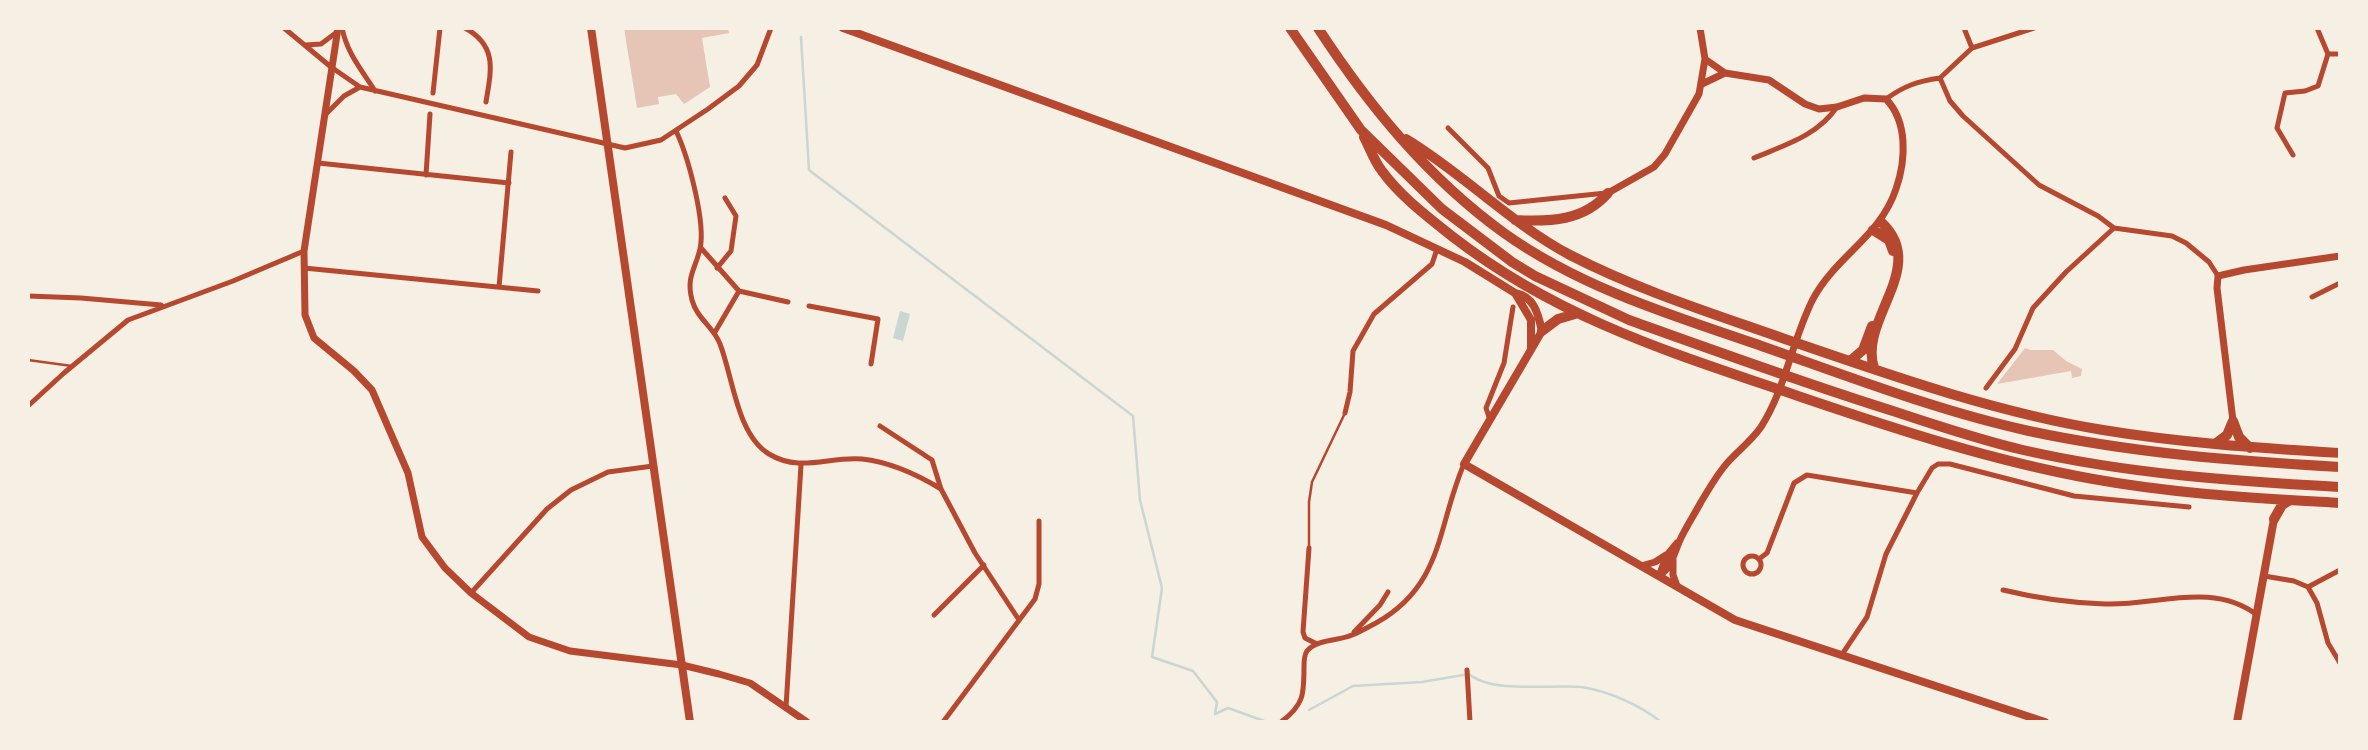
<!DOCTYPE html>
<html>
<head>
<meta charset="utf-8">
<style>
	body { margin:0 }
	#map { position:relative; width:2368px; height:750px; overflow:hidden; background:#f6efe4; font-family:Karla,sans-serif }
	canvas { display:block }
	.frame { position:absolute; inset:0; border:30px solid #f6efe4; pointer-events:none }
</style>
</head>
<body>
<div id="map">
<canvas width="2368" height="750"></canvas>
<div class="frame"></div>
</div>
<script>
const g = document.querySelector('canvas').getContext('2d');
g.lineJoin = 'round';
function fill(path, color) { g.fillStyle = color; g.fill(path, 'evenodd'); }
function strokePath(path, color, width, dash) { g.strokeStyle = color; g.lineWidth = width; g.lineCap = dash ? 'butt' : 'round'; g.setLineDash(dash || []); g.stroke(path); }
fill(new Path2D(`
	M900,311L910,314L903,341L893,338Z`), '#c9d6d2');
strokePath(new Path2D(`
	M801,37L809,170L1133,416L1140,500L1162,588L1152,657L1193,671L1217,702L1215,714L1228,708L1267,722
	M1309,710L1353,686L1422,682L1469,674C1492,694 1552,684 1582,687C1608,691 1640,705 1661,722`), '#c9d6d2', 2.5);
fill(new Path2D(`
	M624,28H728L729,33L702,38L710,87L684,104L676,94L658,97L659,104L637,108Z
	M2025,348L2031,350H2053L2066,361L2082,369L2081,376L2072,378L2071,371L1997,384Z`), '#e6c5b7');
strokePath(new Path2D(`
	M28,360L72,366
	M1309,548V502L1312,482L1345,413`), '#b5482f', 2.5);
strokePath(new Path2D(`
	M284,28L331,67L360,87L625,148L661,140L708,109L739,86L757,65L771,28
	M342,28C347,53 361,69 375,91
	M465,28C498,46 491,71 486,102
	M1964,28L1972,48
	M2317,28L2328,54H2340
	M306,45L321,44L337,32
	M1940,78L1950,101L1963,116L2039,185L2098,216L2114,228L2172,236L2186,243L2209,262L2218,276
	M1940,78L1972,48L2034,28
	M433,93L440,28
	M1886,99C1904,86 1918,81 1940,78
	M325,115L344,96L360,87
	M1448,128L1488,168L1499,196L1509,203L1606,193
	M676,131C688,156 706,222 700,249C695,270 686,277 692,300C697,319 714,327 720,344C733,377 737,435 769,454C800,473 829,456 862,459C890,462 918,475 941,489
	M2293,155L2277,128L2285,93L2305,91L2318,86L2328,54
	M1754,158C1785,145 1817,136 1837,107
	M318,163L509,183
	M426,175L430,114
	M701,248L739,291L715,332
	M304,268L538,291
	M717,268L731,251L736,216L725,198
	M499,287L511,152
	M739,291L788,302
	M28,296L81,298L161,305
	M2312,297L2340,283
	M809,306L878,319L871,364
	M1986,388L2015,349L2033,308L2066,272L2114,228
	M28,406L64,373L128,320L233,281L304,251
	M1345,413L1350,392L1353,351L1374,314L1432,264L1437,249
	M1490,420L1486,408L1504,363L1513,307
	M880,426L932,460L941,489L975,553L1019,620
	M1309,548L1303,632L1305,638L1317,644
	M1743 565a9 9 0 1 1 18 0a9 9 0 1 1-18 0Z
	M1759,559L1767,553L1794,483L1807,475L1917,493
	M2264,576L2294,581L2308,587L2317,603L2328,643L2340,663
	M2308,587L2340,570
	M2003,590C2036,598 2071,603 2105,604C2156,606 2212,581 2257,615
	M471,593L547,509L571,490L608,472L653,466
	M934,615L984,565
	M1354,632L1380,605L1388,592
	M1841,656L1867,617L1886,554L1917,493L1932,468L1938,464H1950L2074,496L2189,507
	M1467,670L1470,722
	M786,707L801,465
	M943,722L1035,599L1039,584V521
	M1281,722C1304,705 1304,694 1304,667C1304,662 1304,655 1307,651C1317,639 1339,641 1352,635C1360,632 1368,627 1376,623C1444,585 1437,526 1464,464`), '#b5482f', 5);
strokePath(new Path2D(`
	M338,28L304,251L305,315L314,338L354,371L372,390L408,473L422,537L445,568L471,593L529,637L570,651L682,665L719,674L750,683L807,722
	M1702,84L1725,73
	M1608,193L1654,167L1665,154L1699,94L1705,59L1700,28
	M2233,421L2217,288L2218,276L2244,270L2340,256
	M1673,560V575L1677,586
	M1641,566L1655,562L1666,555
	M1659,576C1672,567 1674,553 1680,540C1686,527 1694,515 1701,502C1709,489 1717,474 1728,462C1738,451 1752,440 1761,427C1786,388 1792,340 1813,299C1836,256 1880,237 1896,189C1906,160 1908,122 1886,99L1864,98L1837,107L1819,109L1805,104L1769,80L1725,73L1705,59
	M1659,576L1667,555L1677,543`), '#b5482f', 7);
strokePath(new Path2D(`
	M591,28L690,722
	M843,28L1386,225L1465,262L1515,293C1535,297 1538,314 1542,331L1464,464L1735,620L2045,722
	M1515,293L1531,320V349
	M2237,722L2274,519`), '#b5482f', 8);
strokePath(new Path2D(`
	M1290,28L1361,130L1442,209L1512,262L1535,276L1629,320C1718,352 1806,384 1896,412C1938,426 1980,440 2023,450C2128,474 2233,481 2340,487
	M1318,28C1369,106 1428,178 1504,233C1578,286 1667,314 1753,343C1842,374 1937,411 2029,431C2132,453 2235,461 2340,467
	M1364,137C1370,148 1374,161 1382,171C1400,196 1428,217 1453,237C1559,319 1672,353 1798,396C1895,429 1993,461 2093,479C2175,494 2257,498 2340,503
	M1406,139C1464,174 1510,223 1570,255C1638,290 1711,313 1782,338C1887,374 1993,412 2103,430C2181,443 2261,448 2340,453
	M1515,220C1550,222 1584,221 1608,193
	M1873,230L1889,240L1893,251
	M1542,331L1558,319L1575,314
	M1850,361L1863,350L1872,326
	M1874,368C1858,319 1930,267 1881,222
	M2233,421L2239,437L2250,448
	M2215,444L2227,435L2233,421
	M2274,519L2282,505L2290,500`), '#b5482f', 10);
</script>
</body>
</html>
